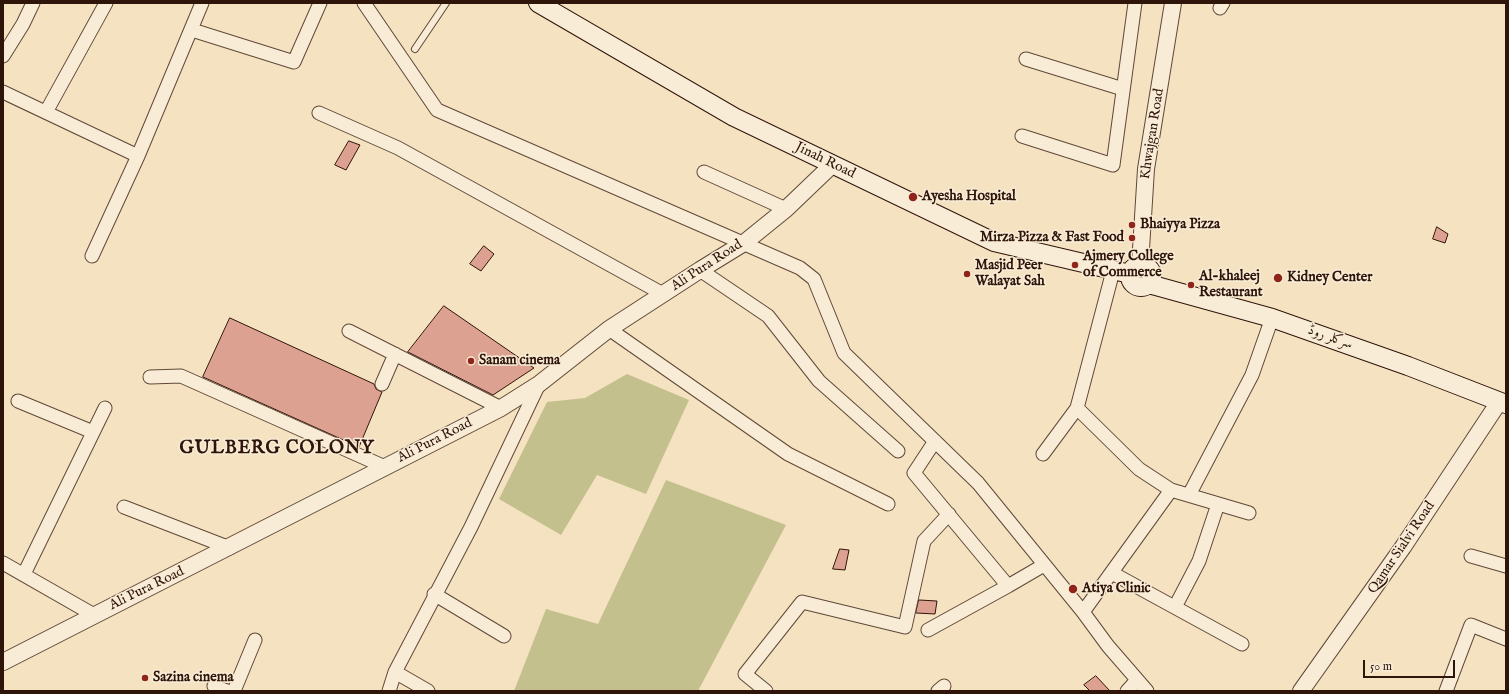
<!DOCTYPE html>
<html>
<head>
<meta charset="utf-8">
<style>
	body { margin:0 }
	#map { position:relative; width:1509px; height:694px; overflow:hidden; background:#f5e2c0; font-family:"IM FELL English",serif }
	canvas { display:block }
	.frame { position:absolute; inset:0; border:4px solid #2f140a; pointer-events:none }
	.scale { position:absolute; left:1363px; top:660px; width:92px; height:18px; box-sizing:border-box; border:2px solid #2f140a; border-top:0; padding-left:5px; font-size:12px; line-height:14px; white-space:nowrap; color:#2f140a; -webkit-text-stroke:3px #f8ecd6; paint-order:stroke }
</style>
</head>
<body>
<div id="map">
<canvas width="1509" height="694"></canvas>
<div class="frame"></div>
<div class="scale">50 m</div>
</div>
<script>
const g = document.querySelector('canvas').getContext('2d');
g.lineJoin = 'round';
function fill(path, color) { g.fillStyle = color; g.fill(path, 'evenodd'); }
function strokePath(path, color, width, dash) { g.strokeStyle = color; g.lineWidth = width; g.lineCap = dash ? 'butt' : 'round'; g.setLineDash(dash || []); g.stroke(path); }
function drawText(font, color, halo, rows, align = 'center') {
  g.font = font + ' "IM FELL English",Amiri,serif'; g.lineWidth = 3; g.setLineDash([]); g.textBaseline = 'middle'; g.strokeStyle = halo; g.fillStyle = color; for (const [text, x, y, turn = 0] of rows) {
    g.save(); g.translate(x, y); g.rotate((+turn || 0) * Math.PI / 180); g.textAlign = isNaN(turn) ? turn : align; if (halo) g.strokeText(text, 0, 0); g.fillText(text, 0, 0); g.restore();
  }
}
fill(new Path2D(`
	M627,374L689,400L646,494L597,475L561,535L499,499L547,402L585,398Z
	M666,480L786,525L698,691H514L546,609L598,624Z`), '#c4c08d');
const building = new Path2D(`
	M349,141L360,145L346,170L335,165Z
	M1437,227L1448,234L1445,243L1433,239Z
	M484,246L494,254L481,271L470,264Z
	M444,306L534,368L493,395L408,352Z
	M230,318L374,384L376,389L382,392L359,447L203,377Z
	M840,549L849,550L845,570L833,569Z
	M919,600L937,601L935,614L916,613Z
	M1096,676L1110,691H1090L1084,685Z`);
fill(building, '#dda192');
strokePath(building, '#2f140a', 1);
const service = new Path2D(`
	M415,49L446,3`);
const minor = new Path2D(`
	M364,3L437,110L800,268L814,279L844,353L978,483L1083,612L1108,646L1147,691
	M1220,8L1223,3
	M192,30L294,62L320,3
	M3,56L23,24L33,3
	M1026,59L1123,89
	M3,92L138,156L202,3
	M46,112L106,3
	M319,113L398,148L663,294
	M1022,136L1113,165L1135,3
	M704,172L786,209
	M92,256L138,156
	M700,270L768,316L819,381L898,451
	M609,329L788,454L888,504
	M349,331L501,408
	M150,377L181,376L385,467
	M382,384L395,354
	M18,401L93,432
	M1077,408L1139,469L1171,490L1249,513
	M935,441L914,473L1008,586L1044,565
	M1043,454L1077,408L1113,271
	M1189,495L1252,375L1272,318
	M124,507L230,548
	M1471,556L1506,566
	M3,563L94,615
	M1112,573L1242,644
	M24,574L105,408
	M434,594L504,636
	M1175,607L1199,561L1218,504
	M1083,612L1171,490
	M928,630L1008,586
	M214,686L227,691
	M234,691L255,640
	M389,691L395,672
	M428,691L395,672L471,527L539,384
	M766,691L745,674L802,602L905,627L924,541L949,514
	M938,691L944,686
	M1127,691L1137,680
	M1446,691L1471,625L1506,639`);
const tertiary = new Path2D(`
	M1140,265L1146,169L1173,3
	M3,662L501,408L539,384L609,329L700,270L744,243L786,209L832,165
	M1301,691L1403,547L1499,402`);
const secondary = new Path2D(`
	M538,3L734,117L994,242L1130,274
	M1130 276a11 11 0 1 1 22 0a11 11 0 1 1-22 0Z
	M1149,284L1272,318L1408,366L1506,404`);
strokePath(service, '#604838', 8);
strokePath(minor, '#604838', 15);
strokePath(tertiary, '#604838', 18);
strokePath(secondary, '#2f140a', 20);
strokePath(service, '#f8ecd6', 6);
strokePath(minor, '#f8ecd6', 13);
strokePath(tertiary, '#f8ecd6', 16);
strokePath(secondary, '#f8ecd6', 18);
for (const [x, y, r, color] of [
	[913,197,5,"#8f2418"],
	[1132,225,4,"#8f2418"],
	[1132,238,4,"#8f2418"],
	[1075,265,4,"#8f2418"],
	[967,274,4,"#8f2418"],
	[1278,278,5,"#8f2418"],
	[1191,285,4,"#8f2418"],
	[471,361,4,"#8f2418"],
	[1073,589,5,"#8f2418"],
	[145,678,4,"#8f2418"]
]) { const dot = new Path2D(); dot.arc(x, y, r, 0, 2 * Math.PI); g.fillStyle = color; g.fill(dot); strokePath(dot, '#f8ecd6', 1.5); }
drawText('14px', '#2f140a', '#f8ecd6', [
	["Khwajgan Road",1153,134,-81],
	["Jinah Road",825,161,26],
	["Ali Pura Road",707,266,-33],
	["سرکلر روڈ",1330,338,19],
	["Ali Pura Road",435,441,-27],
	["Qamar Sialvi Road",1402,548,-56],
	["Ali Pura Road",147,589,-26]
]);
drawText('bold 14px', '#2f140a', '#f8ecd6', [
	["Ayesha Hospital",922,197],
	["Bhaiyya Pizza",1140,225],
	["Mirza Pizza & Fast Food",1124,238,"right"],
	["Ajmery College",1083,257],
	["of Commerce",1083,273],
	["Masjid Peer",975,266],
	["Walayat Sah",975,282],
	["Al-khaleej",1199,277],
	["Restaurant",1199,293],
	["Kidney Center",1287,278],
	["Sanam cinema",479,361],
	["Atiya Clinic",1082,589],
	["Sazina cinema",153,678]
], 'left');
g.letterSpacing = '1px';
drawText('bold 18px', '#2f140a', '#f8ecd6', [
	["GULBERG COLONY",277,449]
]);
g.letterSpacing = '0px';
</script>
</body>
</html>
